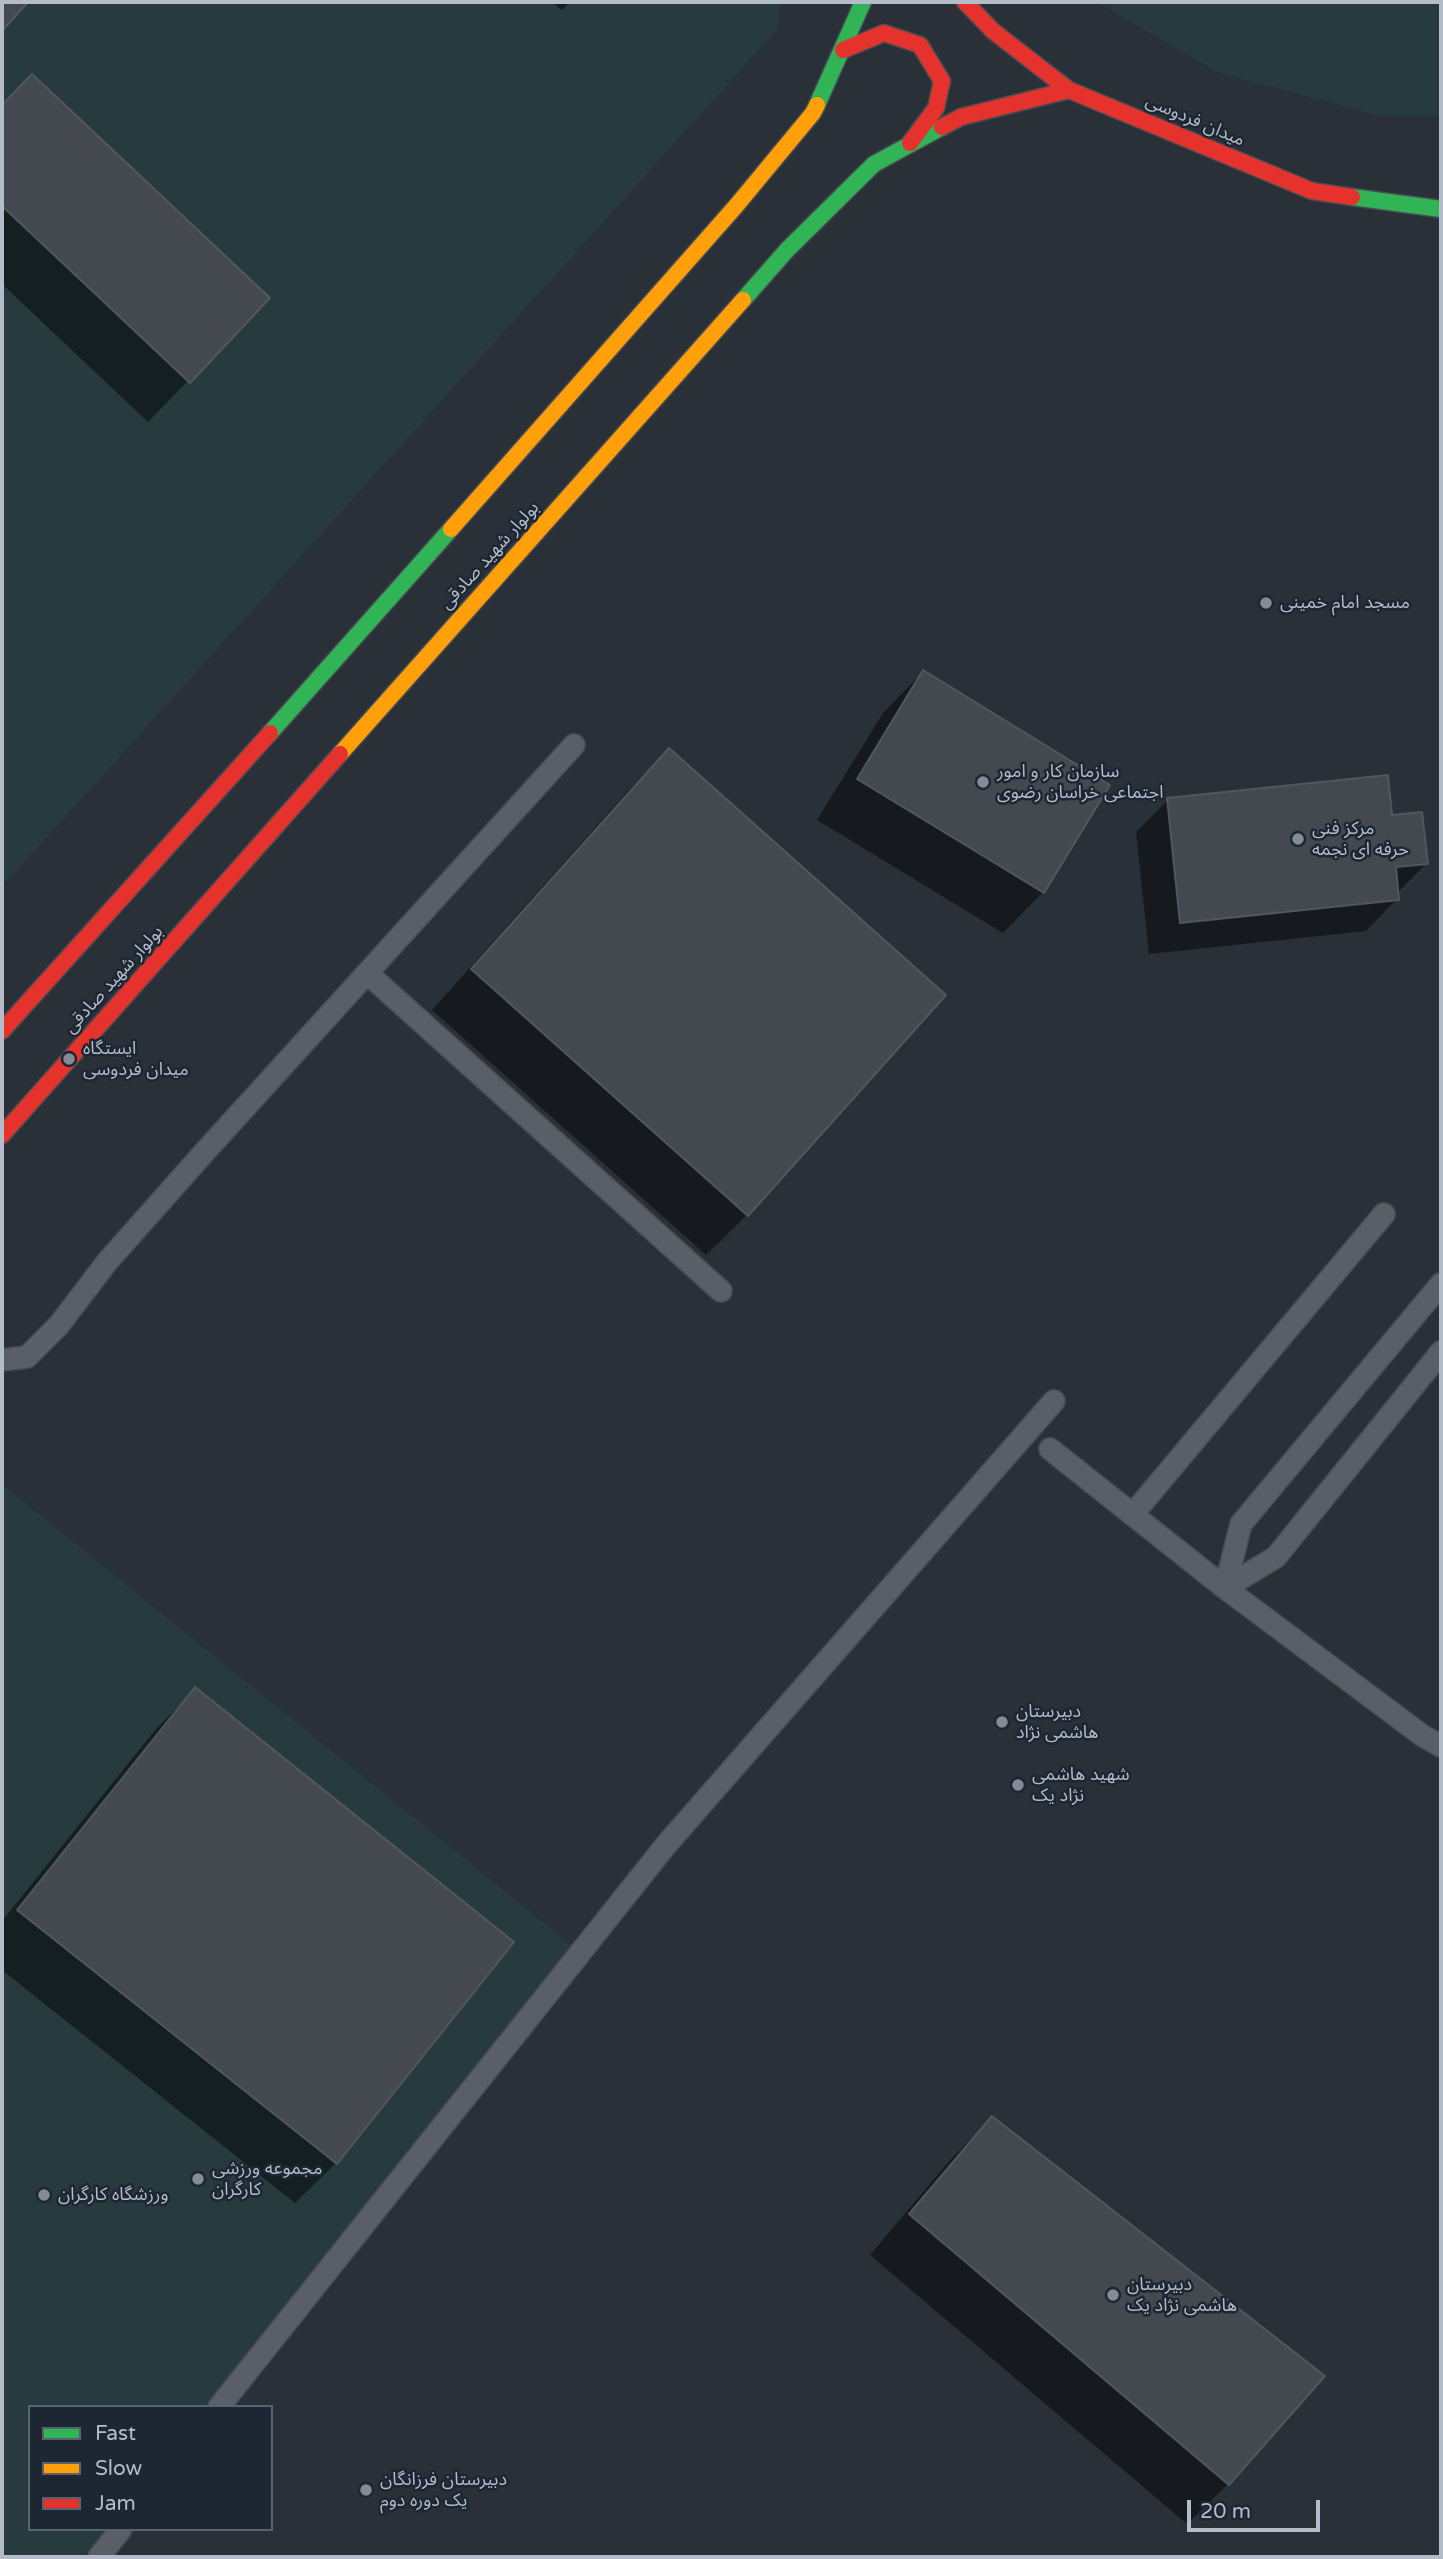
<!DOCTYPE html>
<html>
<head>
<meta charset="utf-8">
<style>
	body { margin:0 }
	#map { position:relative; width:1443px; height:2559px; overflow:hidden; background:#2a3038; font-family:"Varela Round",sans-serif }
	canvas { display:block }
	.frame { position:absolute; inset:0; border:4px solid #b4bcc9; pointer-events:none }
	.legend { position:absolute; left:28px; top:2405px; width:245px; height:126px; box-sizing:border-box; background:#1d2633; border:2px solid #59626f; margin:0; padding:9px 12px; list-style:none; font-size:21px; color:#b4bcc9 }
	.legend li { display:flex; align-items:center; gap:14px; height:35px }
	.legend b { width:35px; border:2px solid #59626f }
	.scale { position:absolute; left:1187px; top:2500px; width:133px; height:32px; box-sizing:border-box; border:4px solid #b4bcc9; border-top:0; padding-left:9px; font-size:21px; line-height:24px; white-space:nowrap; color:#b4bcc9; -webkit-text-stroke:5px #1d2633; paint-order:stroke }
</style>
</head>
<body>
<div id="map">
<canvas width="1443" height="2559"></canvas>
<div class="frame"></div>
<ul class="legend">
<li><b style="height:9px;background:#30b455"></b>Fast</li>
<li><b style="height:9px;background:#ff9f0a"></b>Slow</li>
<li><b style="height:9px;background:#e5322d"></b>Jam</li>
</ul>
<div class="scale">20 m</div>
</div>
<script>
const g = document.querySelector('canvas').getContext('2d');
g.lineJoin = 'round';
function fill(path, color) { g.fillStyle = color; g.fill(path, 'evenodd'); }
function strokePath(path, color, width, dash) { g.strokeStyle = color; g.lineWidth = width; g.lineCap = dash ? 'butt' : 'round'; g.setLineDash(dash || []); g.stroke(path); }
function drawText(font, color, halo, rows, align = 'center') {
  g.font = font + ' "Varela Round","Noto Sans Arabic",sans-serif'; g.lineWidth = 5; g.setLineDash([]); g.textBaseline = 'middle'; g.strokeStyle = halo; g.fillStyle = color; for (const [text, x, y, turn = 0] of rows) {
    g.save(); g.translate(x, y); g.rotate((+turn || 0) * Math.PI / 180); g.textAlign = isNaN(turn) ? turn : align; if (halo) g.strokeText(text, 0, 0); g.fillText(text, 0, 0); g.restore();
  }
}
fill(new Path2D(`
	M2,2H780L777,30L2,887Z
	M1097,2H1441V115H1376L1217,72Z
	M2,1484L580,1952L207,2407H30V2529H106L84,2557H2Z`), '#273a3e');
fill(new Path2D(`
	M552,2H570L562,10Z
	M32,76L268,298L148,422L2,284V106Z
	M923,672L1043,892L1003,933L817,820L883,713Z
	M669,750L944,995L747,1215L706,1255L432,1010L629,790Z
	M1168,800L1390,816L1426,864L1397,893V899L1366,931L1149,954L1136,832Z
	M195,1690L336,2163L295,2203L2,1970V1921L155,1730Z
	M992,2119L1228,2484L1187,2524L870,2255L951,2159Z`), '#0007');
const building = new Path2D(`
	M2,2H28L2,31Z
	M32,74L270,298L190,383L2,206V105Z
	M923,670L1110,785L1044,893L857,779Z
	M669,748L946,995L748,1216L471,969Z
	M1388,775L1392,815L1422,812L1428,864L1396,867L1399,900L1180,923L1167,798Z
	M195,1687L514,1942L337,2164L17,1910Z
	M992,2116L1325,2376L1229,2485L909,2214Z`);
fill(building, '#444950');
strokePath(building, '#52575f', 2);
const lane = new Path2D(`
	M367,973L721,1291
	M2,1360L27,1357L59,1325L107,1262L201,1156L574,745
	M1050,1449L1225,1588L1423,1736L1441,1746
	M1133,1514L1384,1214
	M1225,1588L1241,1524L1441,1284
	M1225,1588L1276,1557L1441,1352
	M219,2407L666,1845L1054,1401
	M99,2557L121,2529`);
const fast = new Path2D(`
	M817,105L863,2
	M1352,197L1441,209
	M743,300L787,250L874,164L942,127
	M270,733L451,529`);
const slow = new Path2D(`
	M451,529L736,206L813,113L817,105
	M340,754L743,300`);
const jam = new Path2D(`
	M965,2L993,31L1069,90L1312,191L1352,197
	M843,50L884,33L920,45L942,81L936,108L910,143
	M942,127L961,117L1069,90
	M2,1031L270,733
	M2,1135L340,754`);
strokePath(lane, '#484c53', 24);
strokePath(fast, '#484c53', 19);
strokePath(slow, '#484c53', 19);
strokePath(jam, '#484c53', 19);
strokePath(lane, '#5a5e66', 21);
strokePath(fast, '#30b455', 16);
strokePath(slow, '#ff9f0a', 16);
strokePath(jam, '#e5322d', 16);
for (const [x, y, r, color] of [
	[1266,603,7,"#848b96"],
	[983,782,7,"#848b96"],
	[1298,839,7,"#848b96"],
	[69,1059,7,"#848b96"],
	[1002,1722,7,"#848b96"],
	[1018,1785,7,"#848b96"],
	[198,2179,7,"#848b96"],
	[44,2195,7,"#848b96"],
	[1113,2295,7,"#848b96"],
	[366,2490,7,"#848b96"]
]) { const dot = new Path2D(); dot.arc(x, y, r, 0, 2 * Math.PI); g.fillStyle = color; g.fill(dot); strokePath(dot, '#1d2633', 2.5); }
drawText('18px', '#b4bcc9', '#1d2633', [
	["میدان فردوسی",1195,121,23],
	["بولوار شهید صادقی",490,556,-48],
	["بولوار شهید صادقی",114,980,-48]
]);
drawText('18px', '#b4bcc9', '#1d2633', [
	["مسجد امام خمینی",1280,603],
	["سازمان کار و امور",997,772],
	["اجتماعی خراسان رضوی",997,793],
	["مرکز فنی",1312,829],
	["حرفه ای نجمه",1312,850],
	["ایستگاه",83,1049],
	["میدان فردوسی",83,1070],
	["دبیرستان",1016,1712],
	["هاشمی نژاد",1016,1733],
	["شهید هاشمی",1032,1775],
	["نژاد یک",1032,1796],
	["مجموعه ورزشی",212,2169],
	["کارگران",212,2190],
	["ورزشگاه کارگران",58,2195],
	["دبیرستان",1127,2285],
	["هاشمی نژاد یک",1127,2306],
	["دبیرستان فرزانگان",380,2480],
	["یک دوره دوم",380,2501]
], 'left');
</script>
</body>
</html>
